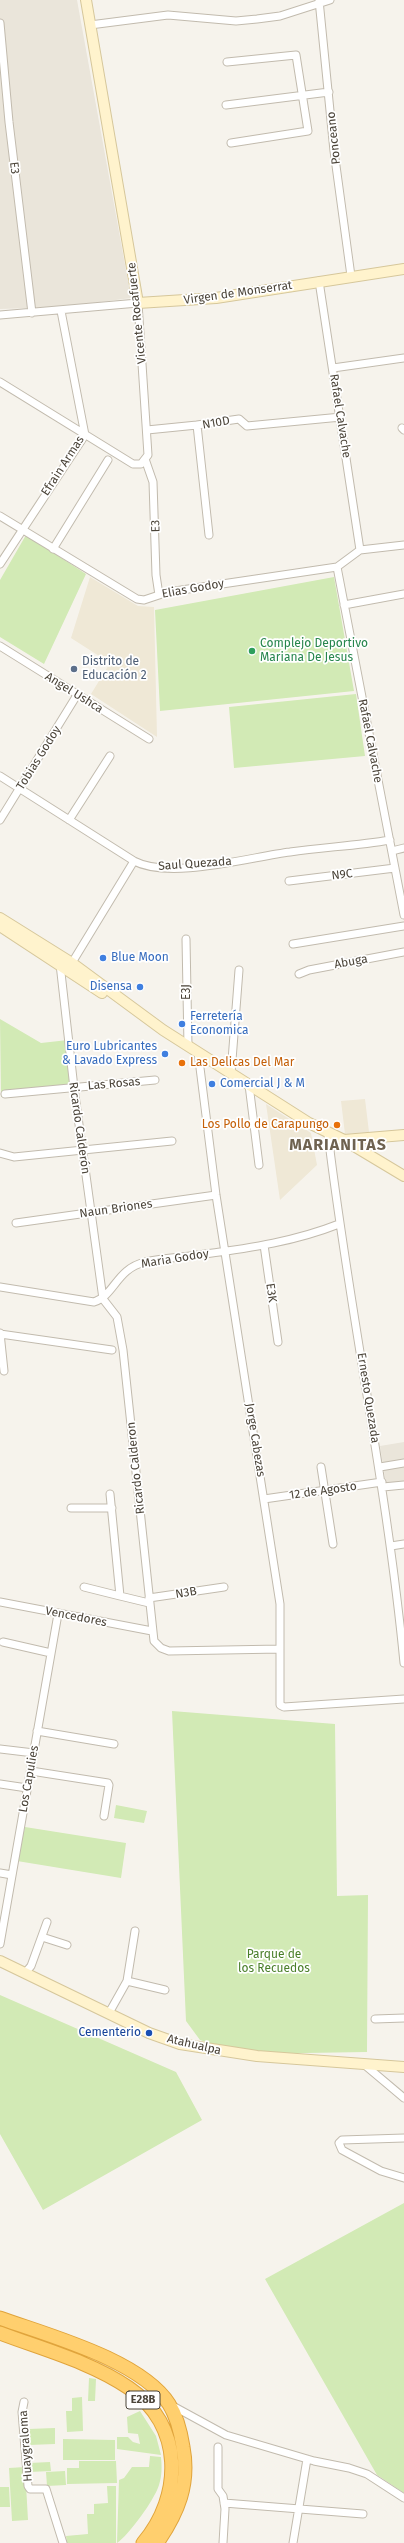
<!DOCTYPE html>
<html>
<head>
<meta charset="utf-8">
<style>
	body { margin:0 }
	canvas { display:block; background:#f6f3ec }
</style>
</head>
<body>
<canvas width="404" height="2543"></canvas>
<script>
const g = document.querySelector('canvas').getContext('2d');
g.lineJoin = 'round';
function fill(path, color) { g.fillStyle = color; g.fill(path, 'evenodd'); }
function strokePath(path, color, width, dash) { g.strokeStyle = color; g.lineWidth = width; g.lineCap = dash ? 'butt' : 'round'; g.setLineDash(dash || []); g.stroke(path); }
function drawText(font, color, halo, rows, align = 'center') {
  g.font = font + ' "Fira Sans",sans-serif'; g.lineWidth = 3.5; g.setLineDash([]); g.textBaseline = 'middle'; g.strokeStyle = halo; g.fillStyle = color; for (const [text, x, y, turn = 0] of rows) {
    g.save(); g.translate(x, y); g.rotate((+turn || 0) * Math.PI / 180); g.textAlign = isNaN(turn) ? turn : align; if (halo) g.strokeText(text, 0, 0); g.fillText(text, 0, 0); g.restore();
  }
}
fill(new Path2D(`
	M0,0H77L131,298L61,307L0,309Z
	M404,1442V1481L386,1484L380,1446Z`), '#eae5da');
fill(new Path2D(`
	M90,577L138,606L154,607L157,737L91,694L110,663L71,638Z
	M365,1099L369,1132L345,1134L341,1101Z
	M266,1104L311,1133L317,1165L280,1200Z`), '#efe8d6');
fill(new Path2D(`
	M26,535L86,574L44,664L0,637V580Z
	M334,577L354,691L160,711L155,610Z
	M356,694L365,756L234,768L229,707Z
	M0,1019L41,1043L68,1040L74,1088L1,1097Z
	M172,1711L335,1724L337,1896L368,1895L367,2052L243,2054L200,2040L186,2021Z
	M116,1805L147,1811L144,1823L114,1818Z
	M25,1827L126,1843L121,1878L17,1861Z
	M0,1995L176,2072L202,2120L43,2210L0,2134Z
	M404,2203V2493L377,2475L265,2279Z
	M89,2378L96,2379L95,2401H88Z
	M82,2397L83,2431L67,2432L66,2411H72V2398Z
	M140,2411L156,2436L161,2455L117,2449V2437H128L133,2442L140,2444L138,2434L128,2433L127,2417Z
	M55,2428V2444L29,2445L28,2429Z
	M63,2439L115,2440V2460H63Z
	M150,2456L161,2457C162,2467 162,2476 159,2485C155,2499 129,2535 117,2543L119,2480L124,2478L132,2467H149Z
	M79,2461H116L117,2483L67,2484V2468H79Z
	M50,2462L51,2471L29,2472V2463Z
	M25,2467L28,2520L12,2521L9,2468Z
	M65,2471L66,2485L47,2486L46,2472Z
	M107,2486H116V2543H67L66,2536L88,2534L87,2514H94V2504L108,2503Z
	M0,2487H9L10,2507H0Z`), '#d2eab5');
const street = new Path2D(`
	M319,0L334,151L351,276
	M0,23L9,122L32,313
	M90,25L168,15L236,21L257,19L280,16L330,0
	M227,62L296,55L308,131L231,143
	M226,105L329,92
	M319,281L360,550
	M0,315L138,303L148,455L141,464H133L0,382
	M333,368L404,358
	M402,428L404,430
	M147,430L197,425
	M145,459L153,482L156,575L159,595
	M0,516L137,599L144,600L168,592L337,567L360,550L404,545
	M209,535L197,425L239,419L247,426L341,417
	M53,549L108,460
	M0,564L85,435L61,311
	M337,567L404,915
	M344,605L404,594
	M0,646L149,739
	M0,776L134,861C170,880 250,857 290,852C323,847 356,846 390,840
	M0,820L77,695
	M69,820L110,756
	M392,851L404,848
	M289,881L395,868
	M186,939L188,1046
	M293,944L404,926
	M60,964L74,1088L103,1299
	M70,966L134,861
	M299,974L309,970L404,952
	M198,1052L216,1195L280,1604V1705L284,1707L404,1699
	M231,1073L239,970
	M249,1085L259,1165
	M5,1094L155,1080
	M328,1134C349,1311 387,1485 404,1663
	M0,1153L14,1157L172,1141
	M16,1223L216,1195
	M264,1245L278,1342
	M0,1287L94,1302C115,1295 116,1269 145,1262C164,1258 186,1257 205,1254C251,1248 296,1241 339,1224
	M103,1299L117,1317L123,1350L154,1641L161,1648L169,1651L280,1649
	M0,1333L4,1371
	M0,1334L112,1350
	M321,1467L333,1544
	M380,1467L404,1463
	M383,1487L404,1485
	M110,1494L120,1596L149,1603
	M264,1499L382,1482
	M71,1508H112
	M391,1546L404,1544
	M84,1587L120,1596
	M149,1598L224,1587
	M0,1602L152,1631
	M3,1642L51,1653
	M37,1731L114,1744
	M0,1749L34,1753
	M31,1771L108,1783L109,1785L104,1816
	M0,1784L27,1788
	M0,1873L12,1875
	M42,1937L67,1945
	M0,1944L58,1614
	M25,1973L31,1966L47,1922
	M127,1981L165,1990
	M109,2013L127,1981L135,1931
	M375,2019L404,2018
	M366,2066L404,2098
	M404,2138L342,2140L339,2143L342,2150L381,2171L404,2178
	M24,2402L22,2412L28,2486L30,2489H46L63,2543
	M171,2405L226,2435L314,2461L349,2468L367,2474L404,2498
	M218,2447V2489L223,2496L225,2509L223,2543
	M224,2503L363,2514
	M293,2543L307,2459`);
const secondary = new Path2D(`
	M86,0L138,303L216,298L404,269
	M0,918L72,963L163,1030L309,1123L344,1140L404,1176
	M0,926L102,993
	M344,1140L404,1135
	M0,1961L149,2033L180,2044L257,2056L404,2067`);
const highway = new Path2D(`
	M0,2318C47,2335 141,2360 169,2404C176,2415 181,2434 183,2447C190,2484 178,2513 157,2543
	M0,2333C42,2349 91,2362 129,2388C184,2425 183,2496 143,2543`);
strokePath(street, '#c2bbae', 9);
strokePath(secondary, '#d6c79b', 12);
strokePath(highway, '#e0a43c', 15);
strokePath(street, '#fff', 7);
strokePath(secondary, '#fff3cd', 10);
strokePath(highway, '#ffcf6e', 13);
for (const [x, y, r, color] of [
	[252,651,4,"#2e9e5b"],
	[74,669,4,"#5c6f8a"],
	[103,958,4,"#3f7fe0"],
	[140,987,4,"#3f7fe0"],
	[182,1024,4,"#3f7fe0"],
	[165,1054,4,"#3f7fe0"],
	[182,1063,4,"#e8710a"],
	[212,1084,4,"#3f7fe0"],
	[337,1125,4,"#e8710a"],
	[149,2033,4,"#1a4fb4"]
]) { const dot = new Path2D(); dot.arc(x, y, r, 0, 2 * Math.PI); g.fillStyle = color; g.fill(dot); strokePath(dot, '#fff', 1.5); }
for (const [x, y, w] of [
	[143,2400,34]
]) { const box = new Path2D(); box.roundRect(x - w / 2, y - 9, w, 18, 3); g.fillStyle = '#fff'; g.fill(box); strokePath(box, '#4b4439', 1); }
drawText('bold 11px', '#4b4439', null, [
	["E28B",143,2400]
]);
drawText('12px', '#4b4439', '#fff', [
	["Ponceano",334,138,-96],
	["E3",14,168,83],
	["Virgen de Monserrat",238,293,-8],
	["Vicente Rocafuerte",137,313,-96],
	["Rafael Calvache",340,416,81],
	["N10D",216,423,-10],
	["Efrain Armas",63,466,-57],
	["E3",156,526,-91],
	["Elias Godoy",193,589,-10],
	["Angel Ushca",74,693,32],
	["Rafael Calvache",370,741,79],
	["Tobias Godoy",39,758,-58],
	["Saul Quezada",195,864,-4],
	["N9C",342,875,-7],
	["Abuga",351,962,-10],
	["E3J",187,992,-90],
	["Las Rosas",114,1084,-5],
	["Ricardo Calderón",79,1128,82],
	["Naun Briones",116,1209,-8],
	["Maria Godoy",175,1259,-9],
	["E3K",271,1293,82],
	["Ernesto Quezada",368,1398,81],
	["Jorge Cabezas",255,1440,81],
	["Ricardo Calderon",136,1468,-96],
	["12 de Agosto",323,1491,-8],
	["N3B",186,1593,-9],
	["Vencedores",76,1617,11],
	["Los Capulies",29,1779,-80],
	["Atahualpa",194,2045,13],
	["Huaygraloma",26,2446,-94]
]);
drawText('12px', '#27864d', '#fff', [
	["Complejo Deportivo",260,644],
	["Mariana De Jesus",260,658]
], 'left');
drawText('12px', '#4e5e75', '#fff', [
	["Distrito de",82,662],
	["Educación 2",82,676]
], 'left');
drawText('12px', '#366cbe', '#fff', [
	["Blue Moon",111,958],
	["Disensa",132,987,"right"],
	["Ferretería",190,1017],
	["Economica",190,1031],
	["Euro Lubricantes",157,1047,"right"],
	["& Lavado Express",157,1061,"right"],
	["Comercial J & M",220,1084]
], 'left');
drawText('12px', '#c56008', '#fff', [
	["Las Delicas Del Mar",190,1063],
	["Los Pollo de Carapungo",329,1125,"right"]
], 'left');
drawText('12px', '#4a7f2a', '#fff', [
	["Parque de",274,1955],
	["los Recuedos",274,1969]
]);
drawText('12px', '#164399', '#fff', [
	["Cementerio",141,2033]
], 'right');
g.letterSpacing = '1px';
drawText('bold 16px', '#6e6250', '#fff', [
	["MARIANITAS",338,1146]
]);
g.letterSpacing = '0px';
</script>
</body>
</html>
